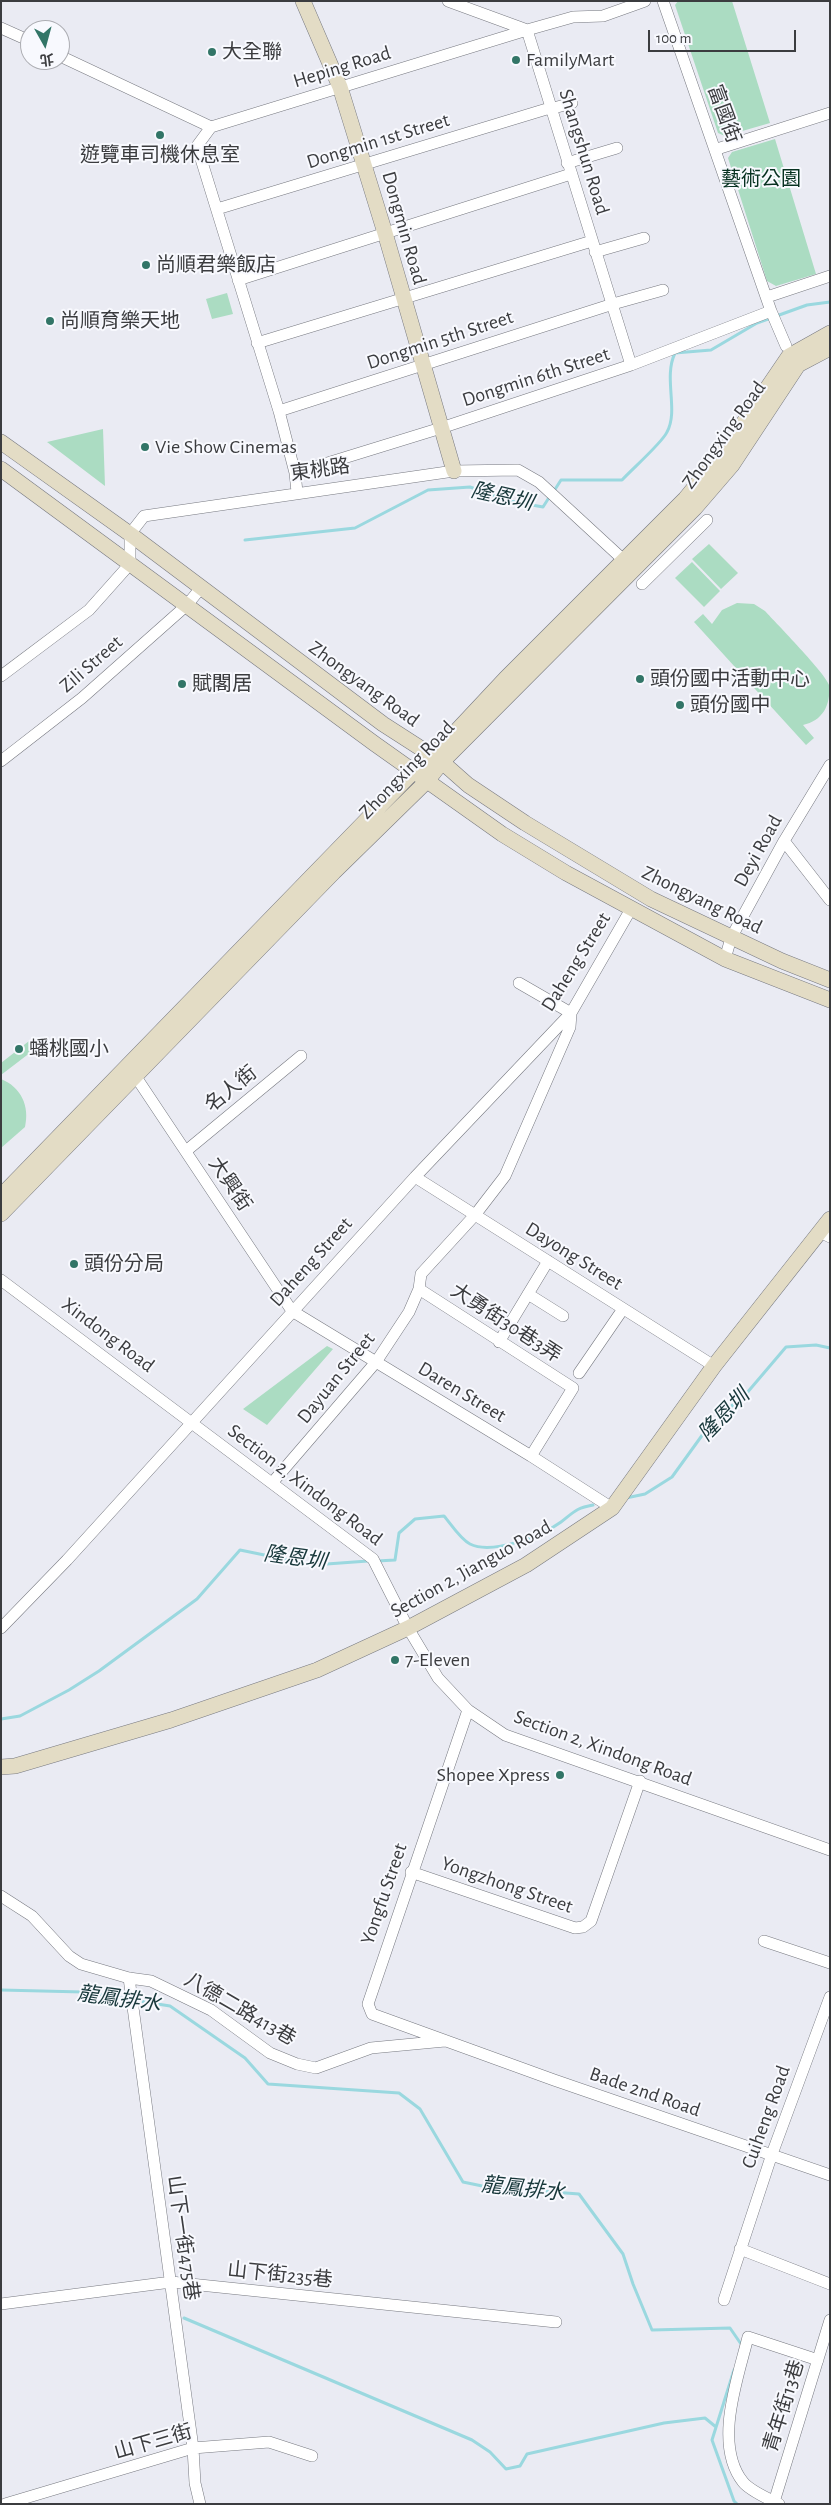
<!DOCTYPE html>
<html>
<head>
<meta charset="utf-8">
<style>
	body { margin:0 }
	#map { position:relative; width:831px; height:2505px; overflow:hidden; background:#eaebf3; font-family:"Alegreya Sans","Noto Sans TC",sans-serif }
	canvas { display:block }
	.frame { position:absolute; inset:0; border:2px solid #3b3c3f; pointer-events:none }
	.north { position:absolute; left:20px; top:20px; width:50px; height:50px; box-sizing:border-box; background:#f8f9fe; border:1px solid #acadb2; border-radius:50%; rotate:173deg; font-size:14px; font-weight:700; line-height:20px; text-align:center; color:#3b3c3f }
	.north::after { content:''; display:block; margin:auto; width:18px; height:22px; background:#327567; clip-path:polygon(50% 0,100% 100%,50% 72%,0 100%) }
	.scale { position:absolute; left:648px; top:30px; width:148px; height:22px; box-sizing:border-box; border:2px solid #3b3c3f; border-top:0; padding-left:6px; font-size:15px; line-height:18px; white-space:nowrap; color:#3b3c3f; -webkit-text-stroke:4px #f8f9fe; paint-order:stroke }
</style>
</head>
<body>
<div id="map">
<canvas width="831" height="2505"></canvas>
<div class="frame"></div>
<div class="north">北</div>
<div class="scale">100 m</div>
</div>
<script>
const g = document.querySelector('canvas').getContext('2d');
g.lineJoin = 'round';
function fill(path, color) { g.fillStyle = color; g.fill(path, 'evenodd'); }
function strokePath(path, color, width, dash) { g.strokeStyle = color; g.lineWidth = width; g.lineCap = dash ? 'butt' : 'round'; g.setLineDash(dash || []); g.stroke(path); }
function drawText(font, color, halo, rows, align = 'center') {
  g.font = font + ' "Alegreya Sans","Noto Sans TC",sans-serif'; g.lineWidth = 4; g.setLineDash([]); g.textBaseline = 'middle'; g.strokeStyle = halo; g.fillStyle = color; for (const [text, x, y, turn = 0] of rows) {
    g.save(); g.translate(x, y); g.rotate((+turn || 0) * Math.PI / 180); g.textAlign = isNaN(turn) ? turn : align; if (halo) g.strokeText(text, 0, 0); g.fillText(text, 0, 0); g.restore();
  }
}
fill(new Path2D(`
	M678,1H732L770,123L725,136L718,133L675,5Z
	M775,139L816,274L776,286L767,281L728,158L732,152Z
	M227,293L233,314L212,319L206,299Z
	M103,429L105,486L47,442Z
	M709,544L738,573L721,589L692,559Z
	M692,562L720,591L704,607L675,578Z
	M737,603L754,604L765,611C776,623 826,674 829,685C831,706 822,721 803,725L814,738L806,745L694,622L703,614L712,624L722,610Z
	M29,1041L35,1049L1,1075V1063Z
	M1,1079C21,1087 30,1106 25,1127L1,1148Z
	M327,1346L333,1349L267,1425L243,1409Z`), '#abdcc2');
strokePath(new Path2D(`
	M554,491L561,480H622C632,469 662,443 667,432C679,410 663,378 675,353L711,350L757,323L807,305L830,302
	M245,540L355,528L428,490L470,487L510,501L543,507L550,496
	M626,1498L645,1494L672,1477L711,1423L746,1394L786,1347L816,1345L830,1348
	M377,1561L395,1560L399,1533L415,1519L444,1516C451,1524 460,1539 470,1544C492,1555 542,1536 561,1522C574,1512 576,1508 593,1505
	M1,1719L20,1716L69,1690L99,1671L197,1599L240,1550L313,1565L368,1561
	M1,1990L83,1992L170,2006L245,2058L268,2084L399,2093L420,2109L463,2182L487,2187L579,2194L623,2254L633,2284L652,2330L730,2328L741,2344
	M184,2318L472,2440L490,2452L506,2469L520,2466L527,2454L664,2423L705,2418L716,2427
	M734,2370L712,2440L734,2501L737,2504`), '#9ad8df', 3);
const street = new Path2D(`
	M448,1L527,30
	M1,28L30,41
	M527,30L631,365
	M60,56L211,127L527,30L573,17L603,16L645,1
	M550,109L572,103
	M211,127L197,146L279,411L295,473L297,492
	M717,149L830,113
	M567,163L617,148
	M217,209L550,108
	M595,252L644,238
	M238,280L571,174
	M767,297L830,276
	M771,311L786,346
	M257,343L592,241
	M279,411L613,304L663,290
	M295,473L441,428L631,365L771,311L663,1
	M642,584L707,520
	M1,676L89,610L130,564V534L144,516L454,471L518,470L539,482L629,565
	M1,761L82,698L187,605L200,589
	M784,841L830,900
	M725,959L731,938L784,841L830,765
	M136,1077L292,1311L531,1456L612,1508
	M186,1151L301,1056
	M415,1177L714,1366
	M820,1232L830,1237
	M1,1280L373,1559L408,1628L438,1678L468,1710L505,1735L830,1850
	M419,1289L573,1388L531,1456
	M528,1294L563,1316
	M499,1342L548,1261
	M579,1373L623,1309
	M272,1483L376,1362L409,1312L419,1289L421,1274L475,1215L505,1176L570,1027L571,1013L519,983
	M1,1628L67,1560L415,1177L571,1013L631,909
	M468,1710L368,2004L372,2014L554,2080L830,2175
	M411,1872L575,1928L583,1927L591,1921L640,1781
	M1,1896L32,1916L69,1956L81,1964L129,1978L151,1981L211,2010L270,2053L297,2064L316,2068L371,2048L445,2041
	M764,1941L830,1963
	M129,1978L193,2448L195,2483L200,2504
	M740,2249L830,2284
	M724,2300L772,2154L830,1997
	M1,2304L171,2282L556,2322
	M774,2502L830,2320
	M5,2504L193,2448L269,2442L312,2456
	M779,2504C769,2499 750,2491 743,2482C713,2444 738,2378 748,2337L818,2360`);
const secondary = new Path2D(`
	M303,1L340,87L385,233L454,471
	M1,442L130,534L383,724L442,762L468,785L525,823L651,899L782,961L830,980
	M1,469L375,744L502,834L566,873L725,959L830,1000
	M1,1196L414,771L432,757L505,679L685,499L725,450L789,356L830,333
	M1,1214L334,872L427,781L442,762L695,508L732,465L798,365L830,348
	M1,1767L15,1766L171,1720L317,1670L408,1628L526,1565L612,1508L714,1366L830,1219`);
strokePath(street, '#777980', 12);
strokePath(secondary, '#777980', 16);
strokePath(street, '#fff', 11);
strokePath(secondary, '#e3dcc5', 15);
for (const [x, y, r, color] of [
	[212,52,5,"#327567"],
	[516,60,5,"#327567"],
	[160,135,5,"#327567"],
	[146,265,5,"#327567"],
	[50,321,5,"#327567"],
	[145,447,5,"#327567"],
	[640,679,5,"#327567"],
	[182,684,5,"#327567"],
	[680,705,5,"#327567"],
	[19,1049,5,"#327567"],
	[74,1264,5,"#327567"],
	[395,1660,5,"#327567"],
	[560,1775,5,"#327567"]
]) { const dot = new Path2D(); dot.arc(x, y, r, 0, 2 * Math.PI); g.fillStyle = color; g.fill(dot); strokePath(dot, '#f8f9fe', 2); }
drawText('20px', '#3b3c3f', '#f8f9fe', [
	["大全聯",222,52],
	["FamilyMart",526,60],
	["遊覽車司機休息室",160,155,"center"],
	["尚順君樂飯店",156,265],
	["尚順育樂天地",60,321],
	["Vie Show Cinemas",155,447],
	["頭份國中活動中心",650,679],
	["賦閣居",192,684],
	["頭份國中",690,705],
	["蟠桃國小",29,1049],
	["頭份分局",84,1264],
	["7-Eleven",405,1660],
	["Shopee Xpress",550,1775,"right"]
], 'left');
drawText('20px', '#3b3c3f', '#f8f9fe', [
	["Heping Road",342,67,-17],
	["富國街",724,114,70],
	["Dongmin 1st Street",378,141,-17],
	["Shangshun Road",584,152,73],
	["Dongmin Road",404,228,74],
	["Dongmin 5th Street",440,340,-18],
	["Dongmin 6th Street",536,377,-18],
	["Zhongxing Road",724,435,-54],
	["東桃路",320,470,-8],
	["Zili Street",91,664,-41],
	["Zhongyang Road",364,684,36],
	["Zhongxing Road",407,770,-46],
	["Deyi Road",758,851,-61],
	["Zhongyang Road",702,900,26],
	["Daheng Street",576,962,-58],
	["名人街",231,1089,-39],
	["大興街",230,1184,56],
	["Dayong Street",574,1256,32],
	["Daheng Street",311,1262,-48],
	["大勇街30巷3弄",506,1323,33],
	["Xindong Road",108,1335,37],
	["Dayuan Street",336,1378,-51],
	["Daren Street",462,1392,31],
	["Section 2, Xindong Road",305,1485,37],
	["Section 2, Jianguo Road",471,1569,-29],
	["Section 2, Xindong Road",603,1748,20],
	["Yongzhong Street",507,1885,19],
	["Yongfu Street",384,1894,-71],
	["八德二路413巷",240,2009,30],
	["Bade 2nd Road",645,2092,19],
	["Cuiheng Road",766,2117,-70],
	["山下一街475巷",183,2238,82],
	["山下街235巷",280,2275,6],
	["青年街13巷",784,2406,-73],
	["山下三街",153,2442,-16]
]);
drawText('20px', '#073221', '#f8f9fe', [
	["藝術公園",761,179]
]);
drawText('italic 21px', '#18383b', '#f8f9fe', [
	["隆恩圳",502,497,13],
	["隆恩圳",724,1415,-46],
	["隆恩圳",295,1558,8],
	["龍鳳排水",119,1999,8],
	["龍鳳排水",523,2189,6]
]);
</script>
</body>
</html>
